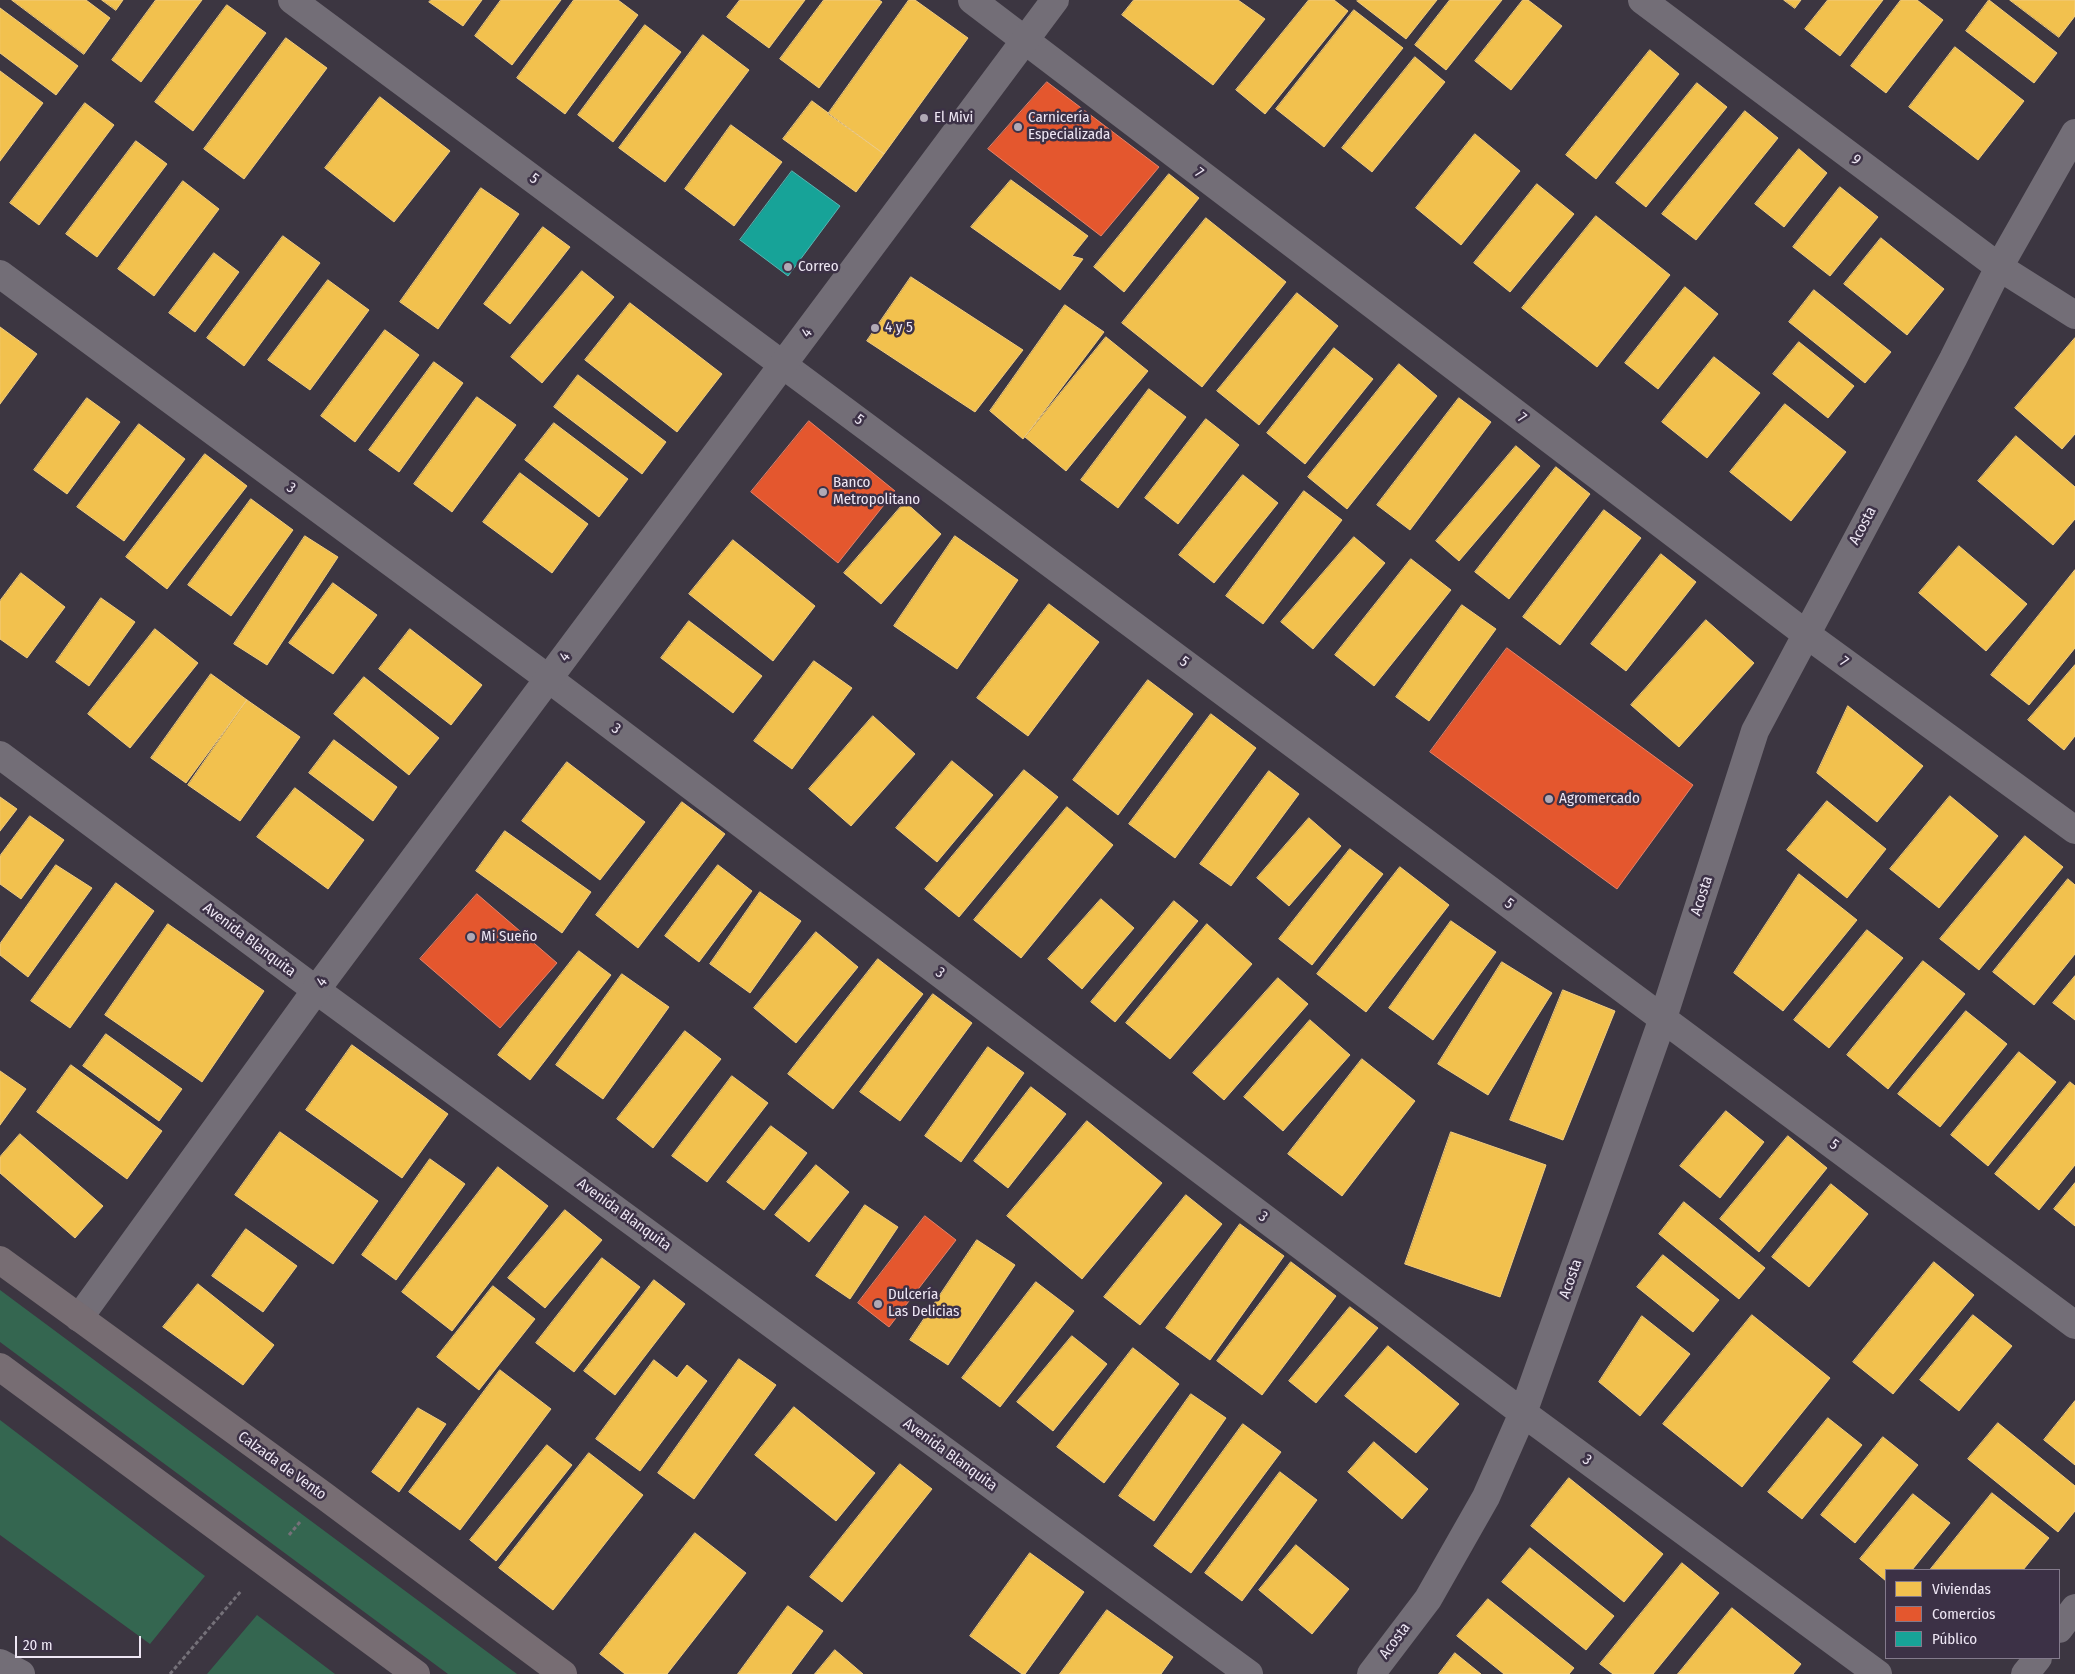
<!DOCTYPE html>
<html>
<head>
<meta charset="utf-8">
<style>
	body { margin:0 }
	#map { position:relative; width:2075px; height:1674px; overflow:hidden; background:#3c3641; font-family:"Fira Sans Condensed",sans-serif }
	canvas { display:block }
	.legend { position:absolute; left:1885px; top:1569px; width:175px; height:90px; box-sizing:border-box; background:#3c3146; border:1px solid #837a8c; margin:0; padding:6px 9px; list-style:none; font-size:15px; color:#eee7f4 }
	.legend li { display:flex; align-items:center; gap:10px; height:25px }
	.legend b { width:25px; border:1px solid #837a8c }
	.scale { position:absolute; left:15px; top:1636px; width:126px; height:22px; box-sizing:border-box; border:2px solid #eee7f4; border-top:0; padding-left:6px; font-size:15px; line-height:18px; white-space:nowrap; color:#eee7f4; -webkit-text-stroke:4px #3c3146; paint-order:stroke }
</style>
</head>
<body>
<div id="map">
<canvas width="2075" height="1674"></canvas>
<ul class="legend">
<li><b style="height:14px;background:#f2c14e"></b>Viviendas</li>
<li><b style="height:14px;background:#e4572e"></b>Comercios</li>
<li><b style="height:14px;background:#17a398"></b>Público</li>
</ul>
<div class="scale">20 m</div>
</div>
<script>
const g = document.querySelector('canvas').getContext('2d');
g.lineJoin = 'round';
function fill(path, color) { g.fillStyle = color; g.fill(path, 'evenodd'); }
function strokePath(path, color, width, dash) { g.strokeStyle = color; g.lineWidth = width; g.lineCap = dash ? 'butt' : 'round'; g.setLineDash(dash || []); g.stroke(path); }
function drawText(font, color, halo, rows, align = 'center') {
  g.font = font + ' "Fira Sans Condensed",sans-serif'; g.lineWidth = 5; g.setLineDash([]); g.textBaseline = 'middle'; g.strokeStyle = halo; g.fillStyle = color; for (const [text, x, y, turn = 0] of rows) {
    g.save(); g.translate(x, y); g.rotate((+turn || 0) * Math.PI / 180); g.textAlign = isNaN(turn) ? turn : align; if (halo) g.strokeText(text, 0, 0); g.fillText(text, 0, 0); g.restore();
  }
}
fill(new Path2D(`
	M0,1290L517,1674H448L0,1342Z
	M0,1420L205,1576L150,1644L0,1535Z
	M257,1615L335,1674H207Z`), '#346650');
const homes = new Path2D(`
	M12,0H86L110,18L84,54Z
	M102,0H123L116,10Z
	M156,0H202L141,82L112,60Z
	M431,0H482L463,26L429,2Z
	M501,0H561L512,65L475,36Z
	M574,0H618L638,15L565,114L517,78Z
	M740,0H805L769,48L727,17Z
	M824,0H879L882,2L819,88L780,59Z
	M909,0H915L968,38L884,154L828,114Z
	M1134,0H1238L1265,19L1213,85L1122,15Z
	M1309,0H1334L1348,11L1265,114L1236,90Z
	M1358,0H1437L1406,39L1357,1Z
	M1450,0H1502L1446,70L1415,45Z
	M1523,0H1528L1562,26L1511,90L1475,61Z
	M1784,0H1801L1795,8Z
	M1828,0H1883L1840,56L1805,29Z
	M1901,0H1917L1943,20L1886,93L1851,66Z
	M1989,0L2057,53L2034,83L1966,31Z
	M2010,0H2075V16L2059,37Z
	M227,5L266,33L193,131L155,102Z
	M0,8L78,66L56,95L0,53Z
	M1354,10L1403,48L1324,147L1276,109Z
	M645,25L681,52L613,142L578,115Z
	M703,35L749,70L665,182L619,148Z
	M286,38L327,68L244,179L204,149Z
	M1955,47L2024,101L1978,160L1909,107Z
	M1650,50L1679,74L1596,179L1566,155Z
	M1415,57L1445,82L1372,172L1342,148Z
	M0,71L43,103L0,161Z
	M1697,83L1727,107L1646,207L1616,183Z
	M380,97L450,151L394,222L325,168Z
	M812,101L884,154L856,192L783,139Z
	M85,103L114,125L39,225L10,203Z
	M1745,111L1778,138L1696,240L1662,214Z
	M731,125L782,162L734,226L685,189Z
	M1475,134L1520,171L1461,245L1416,208Z
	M136,141L167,164L97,257L66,234Z
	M1799,149L1827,173L1784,227L1755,204Z
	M1169,174L1199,198L1124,292L1094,267Z
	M1011,180L1088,236L1072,256L1083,259L1060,290L971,227Z
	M183,181L219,209L154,296L118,269Z
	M1537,184L1574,214L1510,292L1474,263Z
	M1840,187L1878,217L1830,276L1793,247Z
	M481,188L519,214L438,329L400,302Z
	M1596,216L1670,275L1597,367L1522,308Z
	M1206,218L1286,282L1202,387L1122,323Z
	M543,227L570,247L510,324L484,304Z
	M283,236L320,263L244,366L207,338Z
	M1881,238L1944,289L1907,335L1844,284Z
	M214,253L239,272L195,332L169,313Z
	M582,271L614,297L542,383L511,357Z
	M911,277L1023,350L975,412L867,341Z
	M328,280L369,310L310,390L268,360Z
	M1685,287L1718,314L1658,389L1625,363Z
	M1814,290L1891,352L1865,383L1789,322Z
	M1297,293L1338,326L1259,425L1217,391Z
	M630,303L722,374L677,432L585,360Z
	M1065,305L1104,332L1023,439L990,411Z
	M0,327L37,354L0,404Z
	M385,330L419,355L355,442L321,416Z
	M1106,337L1148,371L1066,471L1025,437Z
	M2075,338V434L2062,449L2015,408Z
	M1799,342L1854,386L1828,418L1773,374Z
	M1334,348L1373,379L1305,464L1267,433Z
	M1714,357L1760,393L1707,458L1662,422Z
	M434,362L463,383L399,472L369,450Z
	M1399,364L1437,396L1347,509L1308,477Z
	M578,375L666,442L642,474L554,407Z
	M1149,389L1186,417L1118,508L1081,480Z
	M477,397L516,425L452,512L414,484Z
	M87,398L120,422L67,494L34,470Z
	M1459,398L1491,422L1410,530L1377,505Z
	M1785,404L1846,452L1791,521L1730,472Z
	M1206,419L1239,445L1178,524L1145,498Z
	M554,423L628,479L599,517L525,460Z
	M139,424L185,459L124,541L77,507Z
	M2016,436L2075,487V519L2053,545L1978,481Z
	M1516,446L1540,466L1459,561L1436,541Z
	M205,454L247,486L167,589L126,557Z
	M1556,467L1590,494L1509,599L1475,572Z
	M520,473L588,524L552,573L483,522Z
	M1243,475L1278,503L1214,583L1179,555Z
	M1304,491L1342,520L1263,624L1226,596Z
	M251,499L293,530L231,616L188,585Z
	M905,502L941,534L881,604L844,573Z
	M1604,510L1641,538L1560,645L1523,617Z
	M305,536L338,557L267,665L234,644Z
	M955,536L1018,580L957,669L894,626Z
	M1354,537L1385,563L1313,649L1281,622Z
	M733,540L815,606L773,661L689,594Z
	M1959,546L2027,604L1986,651L1919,593Z
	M1661,554L1696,582L1626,671L1591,644Z
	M1411,559L1451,590L1374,686L1335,655Z
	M2075,570V648L2029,705L1991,675Z
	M21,573L65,607L27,658L0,639V601Z
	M333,583L377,615L333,674L289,643Z
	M101,598L135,622L89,686L56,662Z
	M1049,604L1099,642L1028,736L977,698Z
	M1462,605L1496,629L1429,721L1396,697Z
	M1706,620L1754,663L1679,747L1631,705Z
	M689,621L762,676L733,713L661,658Z
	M155,629L198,663L130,748L88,714Z
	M410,629L482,685L451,725L379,669Z
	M814,661L852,688L792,769L754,741Z
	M2075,665V736L2064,750L2028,720Z
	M211,674L247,700L186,783L151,758Z
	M364,677L439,738L409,775L334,714Z
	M1148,680L1193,714L1118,815L1073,780Z
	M247,700L300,737L240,821L188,785Z
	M1848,706L1923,766L1877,822L1817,773Z
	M1211,714L1256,748L1175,858L1129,824Z
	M873,716L915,754L851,826L809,789Z
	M334,740L397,787L373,821L309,773Z
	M952,761L993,795L937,862L896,828Z
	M567,762L645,822L600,880L522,821Z
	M1024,770L1058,797L959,917L925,889Z
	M1269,771L1299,794L1231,886L1200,864Z
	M295,788L364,840L328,889L257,837Z
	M1950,796L1998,836L1939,908L1890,869Z
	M0,797L17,809L0,831Z
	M1827,801L1886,849L1847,898L1787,850Z
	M682,802L725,834L638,948L596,915Z
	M1067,807L1113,845L1021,958L974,920Z
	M30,816L64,840L21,899L0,884V856Z
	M1309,818L1341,846L1289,906L1257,878Z
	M505,831L591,892L562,933L476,871Z
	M2025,836L2063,867L1979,970L1940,939Z
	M1350,849L1383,874L1312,965L1279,939Z
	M56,865L92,888L28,977L0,955V944Z
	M718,865L752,891L699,962L665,936Z
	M1400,867L1449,905L1366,1012L1317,974Z
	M1799,874L1857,920L1783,1011L1734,973Z
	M2068,879L2075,885V954L2034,1005L1993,972Z
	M116,883L154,911L70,1028L31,1001Z
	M760,892L801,921L750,993L710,964Z
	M1101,899L1134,928L1082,989L1048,959Z
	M1174,901L1198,921L1115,1022L1091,1002Z
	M1451,921L1496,952L1433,1040L1389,1008Z
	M168,924L264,991L202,1082L105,1015Z
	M1207,924L1252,964L1170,1059L1126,1023Z
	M1867,930L1903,958L1829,1048L1794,1020Z
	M816,932L858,967L796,1043L754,1008Z
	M579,951L611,975L530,1080L498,1055Z
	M878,959L923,994L833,1109L788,1074Z
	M1923,961L1965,994L1888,1089L1847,1055Z
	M1502,962L1552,993L1488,1095L1438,1064Z
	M622,974L669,1007L603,1099L556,1065Z
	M2075,976V1020L2053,1003Z
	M1278,978L1308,1004L1224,1100L1193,1073Z
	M1563,990L1615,1011L1563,1140L1510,1120Z
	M933,994L972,1023L900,1121L860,1092Z
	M1966,1011L2007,1044L1940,1127L1898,1094Z
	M1310,1020L1350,1055L1283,1131L1244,1097Z
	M685,1031L721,1059L653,1148L617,1119Z
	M106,1034L182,1089L159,1121L83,1066Z
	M352,1045L448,1114L402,1178L306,1110Z
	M988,1047L1024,1073L961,1162L925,1136Z
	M2019,1052L2056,1082L1988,1166L1951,1135Z
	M1362,1059L1415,1101L1342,1196L1288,1154Z
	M71,1065L162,1131L127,1179L37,1112Z
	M0,1071L26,1089L0,1125Z
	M732,1076L768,1103L707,1182L672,1156Z
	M2070,1082L2075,1086V1165L2039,1210L1995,1174Z
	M1031,1087L1066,1114L1008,1188L974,1161Z
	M1726,1111L1764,1142L1720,1198L1680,1166Z
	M1087,1121L1162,1183L1082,1279L1007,1216Z
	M771,1126L807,1153L764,1210L727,1182Z
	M280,1132L378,1201L333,1264L235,1195Z
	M1451,1132L1546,1165L1500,1297L1405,1264Z
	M20,1134L103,1206L75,1238L0,1173V1157Z
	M1788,1136L1827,1168L1759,1252L1720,1219Z
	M430,1159L465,1184L396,1280L362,1255Z
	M816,1165L849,1192L809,1242L775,1215Z
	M498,1167L548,1206L452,1331L402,1292Z
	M2075,1183V1226L2054,1209Z
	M1831,1184L1868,1214L1809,1287L1772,1257Z
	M1186,1195L1222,1224L1140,1325L1104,1297Z
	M1684,1202L1765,1268L1739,1299L1659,1234Z
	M865,1205L898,1227L850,1299L816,1276Z
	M565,1210L602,1240L545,1308L508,1278Z
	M1240,1224L1284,1256L1210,1360L1166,1328Z
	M246,1229L297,1266L263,1312L212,1276Z
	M977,1240L1015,1265L948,1365L910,1340Z
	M1663,1255L1719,1300L1693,1332L1637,1287Z
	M602,1258L640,1287L574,1372L536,1343Z
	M1291,1262L1336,1296L1262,1395L1217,1361Z
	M1934,1262L1974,1295L1893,1394L1853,1362Z
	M654,1280L685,1304L615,1395L584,1371Z
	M1036,1282L1074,1311L1000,1407L962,1378Z
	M198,1284L274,1345L243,1385L163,1327Z
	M493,1286L535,1319L479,1390L437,1357Z
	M1350,1307L1378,1328L1316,1403L1289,1381Z
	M1752,1315L1830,1378L1742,1487L1663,1424Z
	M1973,1315L2012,1346L1959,1411L1920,1380Z
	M1642,1316L1690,1354L1640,1416L1599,1382Z
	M1072,1336L1107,1364L1053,1431L1017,1402Z
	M1388,1346L1459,1404L1416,1453L1345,1396Z
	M1133,1348L1179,1384L1104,1483L1057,1447Z
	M739,1359L776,1385L694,1499L658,1473Z
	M654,1360L677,1378L687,1365L707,1381L640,1471L596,1439Z
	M500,1370L551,1409L460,1530L409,1492Z
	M1191,1394L1226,1418L1154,1521L1119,1496Z
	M2075,1401V1465L2044,1440Z
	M794,1407L875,1473L836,1521L755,1455Z
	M418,1408L446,1424L399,1492L372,1472Z
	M1828,1418L1862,1445L1802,1519L1768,1492Z
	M1998,1423L2075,1486V1511L2058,1532L1968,1459Z
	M1243,1424L1281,1452L1191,1573L1154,1546Z
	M1883,1437L1918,1465L1855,1543L1821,1515Z
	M1374,1442L1428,1489L1402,1519L1348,1472Z
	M547,1445L572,1465L496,1561L470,1540Z
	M589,1453L643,1495L553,1610L499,1568Z
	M900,1464L932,1489L842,1602L810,1577Z
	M1280,1472L1317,1500L1242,1601L1205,1573Z
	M1569,1478L1663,1554L1624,1602L1531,1526Z
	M1992,1493L2049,1538L2023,1570H1930Z
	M1913,1494L1950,1523L1912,1570H1886V1581L1860,1559Z
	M695,1533L746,1573L667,1674H625L600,1654Z
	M1296,1545L1349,1589L1312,1634L1259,1590Z
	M1530,1548L1614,1616L1586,1650L1502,1582Z
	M1030,1553L1084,1592L1025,1674H1022L970,1636Z
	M1682,1563L1719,1593L1653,1674H1613L1600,1664Z
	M1488,1599L1574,1668L1569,1674H1504L1457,1636Z
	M788,1606L823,1631L791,1674H738Z
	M1732,1608L1801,1664L1793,1674H1678Z
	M1107,1610L1173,1657L1161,1674H1060Z
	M835,1650L863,1674H815Z
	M1455,1653L1481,1674H1439Z`);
fill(homes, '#f2c14e');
strokePath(homes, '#f1cc80', 1);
const shops = new Path2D(`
	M1047,82L1159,167L1101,236L988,149Z
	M809,421L895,491L838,563L751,492Z
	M1507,648L1693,785L1617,889L1430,752Z
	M477,894L557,963L500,1028L420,959Z
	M925,1216L956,1240L889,1327L858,1303Z`);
fill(shops, '#e4572e');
strokePath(shops, '#e78269', 1);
const public = new Path2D(`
	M792,171L840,206L788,276L740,240Z`);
fill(public, '#17a398');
strokePath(public, '#58b7b4', 1);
strokePath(new Path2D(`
	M289,1535L300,1522
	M170,1674L241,1591`), '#757179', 3, [4, 2.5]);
strokePath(new Path2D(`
	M292,0L2075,1325
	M972,0L1806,634L2075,830
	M1642,0L1999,267L2075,315
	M0,274L549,679L1523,1413L1878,1674
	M0,755L316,990L1249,1674
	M2059,1629L2075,1608
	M0,1663L21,1674
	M1371,1674L1428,1599L1486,1497L1523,1413L1663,1018L1755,731L1953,359L1999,267L2075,133
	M2025,1674L2038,1658`), '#736e77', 28);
strokePath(new Path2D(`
	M79,1318L316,990L1055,0`), '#736e77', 28);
strokePath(new Path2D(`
	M0,1260L323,1495L563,1674
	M0,1367L416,1674`), '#776d73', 28);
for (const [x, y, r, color] of [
	[924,118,5,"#b0a9b5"],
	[1018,127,5,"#b0a9b5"],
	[788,267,5,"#b0a9b5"],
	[875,328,5,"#b0a9b5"],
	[823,492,5,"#b0a9b5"],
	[1549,799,5,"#b0a9b5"],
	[471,937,5,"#b0a9b5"],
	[878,1304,5,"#b0a9b5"]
]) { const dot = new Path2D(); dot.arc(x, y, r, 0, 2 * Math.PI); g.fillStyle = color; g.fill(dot); strokePath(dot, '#3c3146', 2); }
drawText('15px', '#eee7f4', '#3c3146', [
	["El Mivi",934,118],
	["Carnicería",1028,118],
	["Especializada",1028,135],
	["Correo",798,267],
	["4 y 5",885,328],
	["Banco",833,483],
	["Metropolitano",833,500],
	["Agromercado",1559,799],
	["Mi Sueño",481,937],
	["Dulcería",888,1295],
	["Las Delicias",888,1312]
], 'left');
drawText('15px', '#eee7f4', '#3c3146', [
	["9",1856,160,37],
	["7",1199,173,37],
	["5",534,179,37],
	["4",807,333,-53],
	["7",1522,418,37],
	["5",859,420,37],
	["3",291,488,36],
	["Acosta",1863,526,-62],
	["4",565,657,-53],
	["5",1184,662,37],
	["7",1844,662,36],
	["3",616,729,37],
	["Acosta",1702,896,-72],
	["5",1509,904,37],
	["Avenida Blanquita",249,940,37],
	["3",940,973,37],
	["4",322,982,-53],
	["5",1834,1145,37],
	["Avenida Blanquita",624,1215,36],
	["3",1263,1217,37],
	["Acosta",1571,1279,-71],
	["Avenida Blanquita",950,1455,36],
	["3",1587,1460,36],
	["Calzada de Vento",282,1466,36],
	["Acosta",1395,1641,-53]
]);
</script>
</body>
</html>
